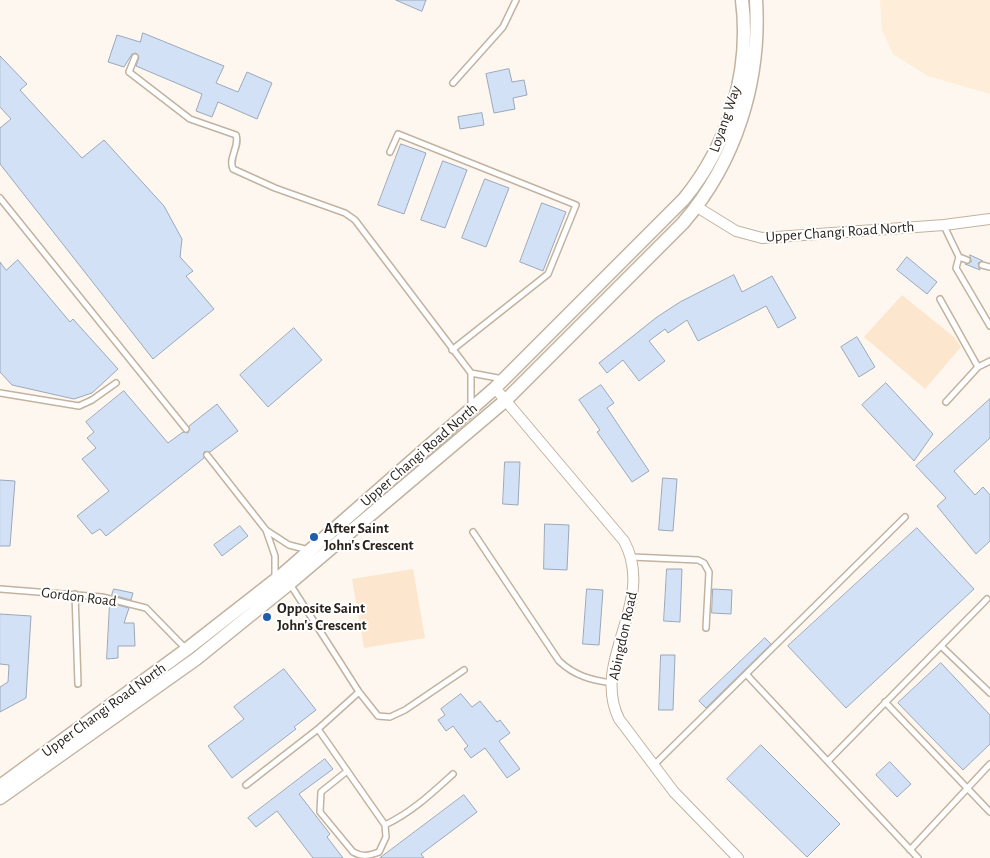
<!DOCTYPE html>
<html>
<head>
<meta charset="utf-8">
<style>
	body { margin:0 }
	canvas { display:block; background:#fef7ef }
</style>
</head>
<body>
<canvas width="990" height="858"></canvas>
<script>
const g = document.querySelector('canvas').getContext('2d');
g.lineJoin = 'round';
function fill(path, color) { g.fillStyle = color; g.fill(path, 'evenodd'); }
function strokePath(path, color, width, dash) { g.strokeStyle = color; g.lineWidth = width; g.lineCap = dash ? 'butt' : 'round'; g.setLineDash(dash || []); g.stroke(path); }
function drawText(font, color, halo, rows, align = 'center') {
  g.font = font + ' "Alegreya Sans",sans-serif'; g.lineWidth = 4; g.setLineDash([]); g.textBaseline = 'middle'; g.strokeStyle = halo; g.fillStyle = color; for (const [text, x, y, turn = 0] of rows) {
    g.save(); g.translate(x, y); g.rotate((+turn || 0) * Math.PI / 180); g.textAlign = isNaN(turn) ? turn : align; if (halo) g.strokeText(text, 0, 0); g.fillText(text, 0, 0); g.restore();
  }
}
fill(new Path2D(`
	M880,0H990V94L928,76L893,54L882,30Z`), '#feedd8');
fill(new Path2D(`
	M902,295L954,337L961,347L925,389L864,337Z
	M413,569L425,638L364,648L352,579Z`), '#fce7ce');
const building = new Path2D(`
	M396,0H426L422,11Z
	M143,33L224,66L216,83L238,92L247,72L272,83L257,119L218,102L212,117L196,111L202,94L136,66L139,57L136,53L132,54L124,67L108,62L117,35L140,42Z
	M0,56L27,84L20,90L82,158L104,140L164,206L182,239L180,257L193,271L186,276L214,309L153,359L0,164V128L11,119L0,107Z
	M509,69L512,82L524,80L527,95L513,98L515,109L494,113L486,74Z
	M482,113L484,125L460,129L458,117Z
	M401,144L426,153L404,214L378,205Z
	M443,161L467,170L445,228L421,220Z
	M485,179L509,188L486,247L462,238Z
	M542,203L566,212L543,271L520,262Z
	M970,255L983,261L978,263L980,270L965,264L971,262Z
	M907,257L937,282L927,294L897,270Z
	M18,260L70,322L73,319L118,369L92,393L74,399L12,385L0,372V262L6,270Z
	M734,275L742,292L772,276L796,318L778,328L766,306L698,341L687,320L668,333L665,329L649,341L665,361L639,381L623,360L607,373L599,363L657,317L680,302Z
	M294,328L322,360L268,407L240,375Z
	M857,337L875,367L859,377L841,347Z
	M886,383L933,434L914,461L862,405Z
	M601,385L614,403L607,408L649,471L632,482L597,432L600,430L579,400Z
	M124,391L168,443L183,432L188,433L189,426L217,404L238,431L210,452H204V458L106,536L100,529L92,534L77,516L109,491L82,459L96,448L87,438L94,432L86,422Z
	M990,399V438L954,471L975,495L983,487L990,495V541L976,554L937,506L946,498L916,466Z
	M505,462H520L518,505L503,504Z
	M663,478L677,479L673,531L659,530Z
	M0,480L15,481L10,546H0Z
	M545,524L569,525L567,570L544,569Z
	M240,526L248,536L222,556L214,545Z
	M917,528L974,589L846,708L788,646Z
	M667,569H682L680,622L664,621Z
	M114,589L133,593L131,600L112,595Z
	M587,589L603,590L599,645L583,644Z
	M713,589L732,590L731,614L712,613Z
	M110,603L129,608L124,623H134L135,646H118V658L107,659Z
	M0,614L31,616L26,698L0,712V687L8,682L9,665L0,664Z
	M765,638L771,644L706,708L699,701Z
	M661,655H675L673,710H659Z
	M941,663L990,715V744L963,770L898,703Z
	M284,669L316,710L294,727L296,729L232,778L208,746L244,719L234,707Z
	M461,694L472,707L480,701L497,722L500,720L510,733L499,741L520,769L507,778L485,748L471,758L464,749L468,746L453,726L446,731L438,720L445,715L441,709Z
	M761,745L840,824L807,857L727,779Z
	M325,759L333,769L299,794L330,834L327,837L343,858H313L277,811L256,827L248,818Z
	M890,762L911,784L897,797L876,775Z
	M464,795L477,812L421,854L424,858H380Z`);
fill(building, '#d2e1f5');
strokePath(building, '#9ba8bb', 1);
const service = new Path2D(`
	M135,57L129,72L190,119L236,135C240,147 228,157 233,169L275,188L345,213L355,220L471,373V406
	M453,83L503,27L516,0
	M390,152L398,134L576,205L548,274L452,350
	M0,198L186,429
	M944,226L959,257
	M967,260L959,257L956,268L990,326
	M982,265L990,267
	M940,299L978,367
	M471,373L503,379
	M0,393L79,406L92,400L116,383
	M946,402L978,367L990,361
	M207,455L266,530
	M473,532L559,661C575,676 591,680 612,683
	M632,557L698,560L704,563L709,572L706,628
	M275,577V556L266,530L289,545L309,550
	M290,584L359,692L378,716L390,717L405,710L464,670
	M0,589L102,597L146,608L187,650
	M75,594L78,684
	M941,646L990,693
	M746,674L918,858
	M885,702L990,812
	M318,729L385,825L386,837L379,852C369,856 362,857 353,852L320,812L321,792L346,772
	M828,761L987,599
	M654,765L905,517
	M246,785L318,729L359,692
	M385,825C412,812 431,794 453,774
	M910,850L990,764`);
const minor = new Path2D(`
	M697,207L736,231L762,238L944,225L990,219
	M495,388L624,541C657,602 590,660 619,719L674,792L738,858`);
const tertiary = new Path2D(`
	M0,786L187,649L283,574L495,388L684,199C729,144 751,71 742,0
	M0,798L196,659L290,583L506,400L683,223C736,162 761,81 756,0`);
strokePath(service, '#c2b3a0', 8);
strokePath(minor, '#c2b3a0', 12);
strokePath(tertiary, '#c2b3a0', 15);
strokePath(service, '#fff', 5);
strokePath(minor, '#fff', 10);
strokePath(tertiary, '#fff', 12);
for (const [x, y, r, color] of [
	[314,537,5,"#205daf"],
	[267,617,5,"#205daf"]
]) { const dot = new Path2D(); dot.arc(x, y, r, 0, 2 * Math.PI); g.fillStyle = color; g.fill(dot); strokePath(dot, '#fff', 2); }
drawText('15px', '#2a241d', '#fff', [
	["Loyang Way",725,119,-71],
	["Upper Changi Road North",840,232,-4],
	["Upper Changi Road North",419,455,-41],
	["Gordon Road",79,597,7],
	["Abingdon Road",623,636,-78],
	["Upper Changi Road North",104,710,-36]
]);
drawText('bold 15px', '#2a241d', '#fff', [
	["After Saint",324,528],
	["John's Crescent",324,545],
	["Opposite Saint",277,608],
	["John's Crescent",277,625]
], 'left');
</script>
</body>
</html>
